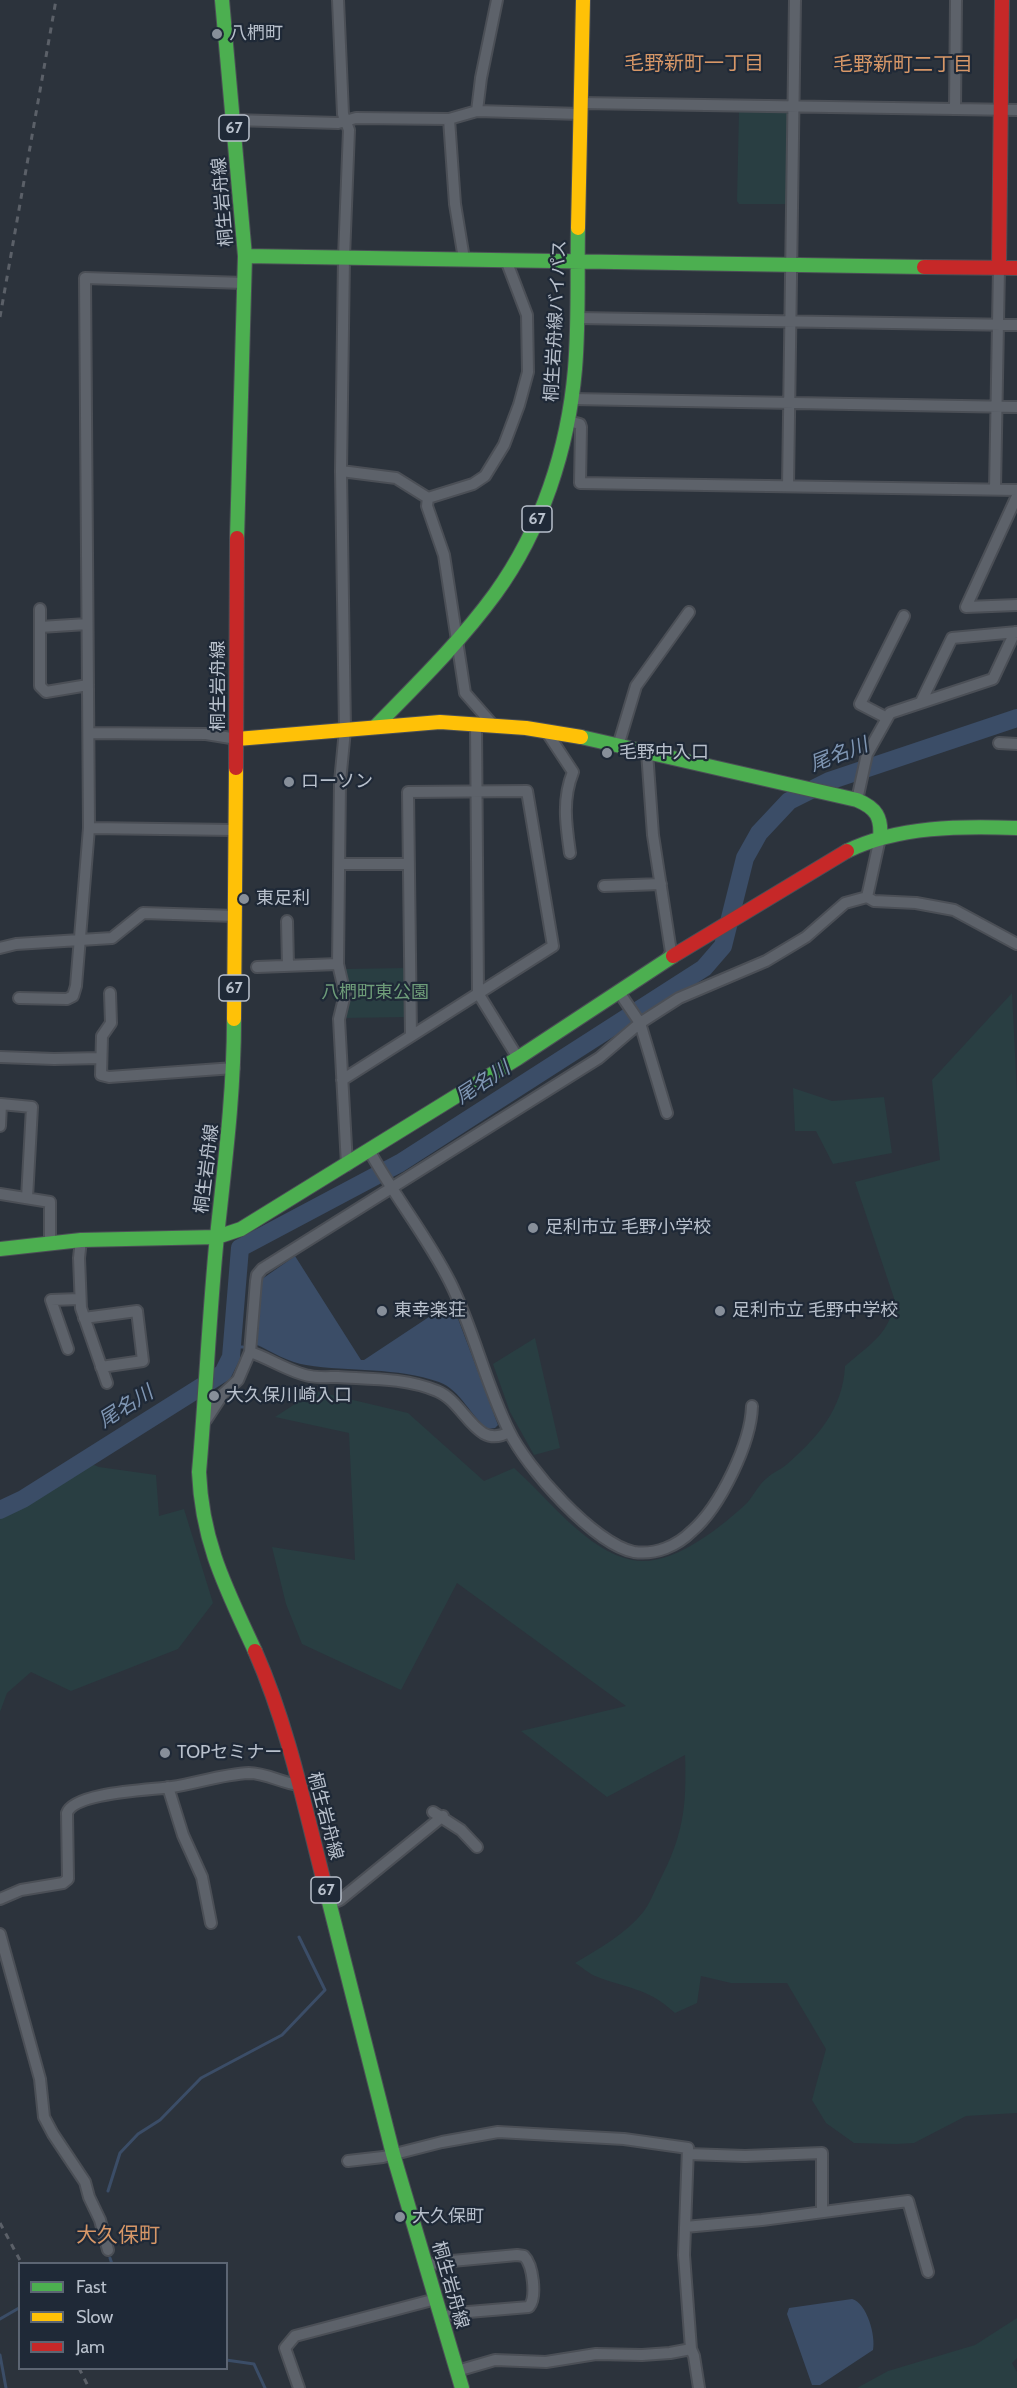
<!DOCTYPE html>
<html>
<head>
<meta charset="utf-8">
<style>
	body { margin:0 }
	#map { position:relative; width:1017px; height:2388px; overflow:hidden; background:#2c333c; font-family:Cabin,sans-serif }
	canvas { display:block }
	.legend { position:absolute; left:18px; top:2262px; width:210px; height:108px; box-sizing:border-box; background:#1f2937; border:2px solid #5c6573; margin:0; padding:8px 10px; list-style:none; font-size:18px; color:#b8c0cc }
	.legend li { display:flex; align-items:center; gap:12px; height:30px }
	.legend b { width:30px; border:2px solid #5c6573 }
</style>
</head>
<body>
<div id="map">
<canvas width="1017" height="2388"></canvas>
<ul class="legend">
<li><b style="height:8px;background:#4caf50"></b>Fast</li>
<li><b style="height:8px;background:#ffc107"></b>Slow</li>
<li><b style="height:8px;background:#c62828"></b>Jam</li>
</ul>
</div>
<script>
const g = document.querySelector('canvas').getContext('2d');
g.lineJoin = 'round';
function fill(path, color) { g.fillStyle = color; g.fill(path, 'evenodd'); }
function strokePath(path, color, width, dash) { g.strokeStyle = color; g.lineWidth = width; g.lineCap = dash ? 'butt' : 'round'; g.setLineDash(dash || []); g.stroke(path); }
function drawText(font, color, halo, rows, align = 'center') {
  g.font = font + ' Cabin,"Noto Sans JP",sans-serif'; g.lineWidth = 4.5; g.setLineDash([]); g.textBaseline = 'middle'; g.strokeStyle = halo; g.fillStyle = color; for (const [text, x, y, turn = 0] of rows) {
    g.save(); g.translate(x, y); g.rotate((+turn || 0) * Math.PI / 180); g.textAlign = isNaN(turn) ? turn : align; if (halo) g.strokeText(text, 0, 0); g.fillText(text, 0, 0); g.restore();
  }
}
fill(new Path2D(`
	M743,109L785,110L790,115L789,202L786,204H739L737,201L739,111Z
	M406,968L407,1017L344,1018V969Z
	M1012,993L1017,1094V2113L966,2116L914,2143L896,2144L854,2143L826,2123L812,2100L826,2049L787,1983H731L701,1976L697,2003L675,2013C647,1987 627,1989 595,1976C588,1973 582,1967 575,1963C600,1948 626,1934 644,1911C650,1903 654,1892 659,1882C683,1836 687,1807 685,1755L607,1797L521,1731L626,1706L457,1583L401,1690L302,1644L286,1604L272,1547L355,1560L349,1433L275,1417L315,1391L408,1413L484,1481L514,1468C548,1498 587,1551 632,1560C671,1568 720,1528 747,1503C754,1495 759,1484 767,1478C772,1473 780,1470 786,1465C817,1438 843,1409 845,1366C869,1345 893,1332 894,1298L855,1182L940,1160L932,1080Z
	M793,1088L832,1101L884,1097L892,1153L833,1164L816,1131H795Z
	M535,1338L560,1448L534,1455L510,1412L493,1364Z
	M90,1463L99,1467L156,1475L159,1516L184,1509L213,1603L178,1649L71,1691L31,1672L7,1693L0,1712V1515L25,1502Z
	M1017,2318V2358L1012,2363L1017,2372V2388H857L888,2371L975,2345Z`), '#293e42');
fill(new Path2D(`
	M295,1256L361,1360H364L438,1311L442,1316L454,1308L498,1425L495,1428L488,1429C470,1416 461,1390 439,1382C397,1367 350,1372 306,1365C289,1363 271,1351 255,1344L262,1279Z
	M852,2299C867,2303 876,2336 873,2350L820,2385H812L787,2314L789,2308Z`), '#3b4d67');
strokePath(new Path2D(`
	M232,1347H243
	M108,2191L120,2153L138,2134L160,2120L201,2078L282,2035L325,1990L299,1937
	M110,2258L112,2264
	M0,2319L19,2308
	M0,2355L6,2388
	M226,2360L254,2364L265,2388`), '#3b4d67', 3);
strokePath(new Path2D(`
	M0,1510L23,1499L223,1373L231,1357L240,1248L400,1163L704,968L723,946L745,858L759,833L789,801L829,781L1017,718`), '#3b4d67', 18);
const street = new Path2D(`
	M338,0L343,114L349,130L344,257L341,471L345,730L340,782L338,964L345,994L339,1019L347,1165
	M581,103L1017,110
	M955,109L956,0
	M477,111L481,78L497,0
	M449,119L455,204L464,259
	M233,120L338,123L356,118L449,119L477,111L581,114
	M577,318L1017,325
	M572,399L1017,407
	M568,421L580,424L581,427L580,483L1017,490
	M341,471L396,478L428,498
	M788,486L795,0
	M995,489L999,268
	M1017,496L966,607L1017,605
	M428,498L473,484L485,476L504,445L519,405L528,372L527,315L506,260
	M428,498L427,506L444,555L465,693L494,726
	M40,609V686L46,692L88,685
	M40,627L87,624
	M921,702L952,638L1017,632
	M887,718L860,704L904,616
	M476,725L478,993L518,1058
	M546,731L573,772C562,799 566,825 570,853
	M89,733L206,734L237,739
	M999,743L1017,744
	M618,746L636,686L689,612
	M647,752L653,835L671,952L667,960
	M857,800L867,754L890,713L993,679L1015,632
	M89,828L234,830
	M340,864H409
	M604,886L661,884
	M867,897L880,838
	M287,921L288,966
	M0,948L16,944L112,938L143,913L235,916
	M257,967L338,964
	M619,992L640,1023L667,1113
	M110,993L111,1023L102,1036L101,1075L109,1077L234,1068
	M19,998L67,999L73,996L76,986L89,828L85,278L245,283
	M0,1057L54,1059L101,1058
	M342,1080L553,946L527,791L408,792L411,1036
	M0,1126L1,1104L32,1107L27,1198
	M369,1150C394,1196 427,1236 450,1282C474,1330 485,1383 509,1431C526,1467 594,1544 634,1552C656,1555 677,1546 692,1531C720,1507 751,1443 752,1406
	M0,1194L50,1202V1244
	M81,1240L79,1258L81,1308L107,1383
	M84,1318L137,1311L143,1361L101,1367
	M68,1349L51,1300L80,1299
	M250,1352C269,1358 291,1373 310,1376C319,1378 329,1377 338,1377C371,1379 406,1378 437,1391C465,1402 476,1451 509,1432
	M206,1420L223,1394L238,1380L250,1352L256,1281L257,1275L262,1269L599,1058L640,1023L679,998L766,961L806,937L845,903L867,897L874,901L916,903L954,910L1017,944
	M168,1787L183,1835L202,1877L211,1923
	M433,1812L461,1830L477,1847
	M0,1899L21,1890L63,1883L68,1879L67,1813C74,1792 152,1790 172,1787C197,1783 224,1774 249,1773C266,1773 282,1783 299,1785
	M330,1904L340,1900L443,1816
	M0,1934L40,2079L44,2117L53,2134L85,2182L89,2197L100,2220L108,2250
	M688,2154L745,2156L822,2153V2212
	M348,2161L383,2157L442,2142L498,2132L624,2139L688,2148L684,2255L691,2349L694,2356L699,2388
	M685,2227L762,2220L908,2201L928,2272
	M426,2266L441,2262L517,2255L524,2256C533,2265 537,2297 529,2307L456,2313L441,2318
	M457,2371L495,2360L546,2362L596,2354L642,2355L670,2353L691,2349
	M299,2388L285,2348L295,2336L436,2299`);
const fast = new Path2D(`
	M222,0L245,256L237,538
	M245,256L924,267
	M376,726C417,684 460,642 495,594C542,529 568,449 575,369C579,322 577,275 578,228
	M581,737L857,800C876,808 882,817 880,838
	M847,851C899,826 960,826 1017,828
	M234,1019C234,1093 225,1162 217,1236C209,1315 206,1394 199,1472C202,1543 226,1588 255,1651
	M0,1249L81,1240L217,1237L241,1229L518,1058L673,956
	M327,1894L393,2154L462,2388`);
const slow = new Path2D(`
	M578,228L583,0
	M237,739L440,722L526,728L581,737
	M234,1019L236,768`);
const jam = new Path2D(`
	M924,267L1017,268
	M999,268L1002,0
	M236,768L237,538
	M673,956L847,851
	M255,1651C289,1728 306,1813 327,1894`);
strokePath(street, '#4b4f56', 14);
strokePath(fast, '#4b4f56', 16);
strokePath(slow, '#4b4f56', 16);
strokePath(jam, '#4b4f56', 16);
strokePath(street, '#5d626a', 10);
strokePath(fast, '#4caf50', 14);
strokePath(slow, '#ffc107', 14);
strokePath(jam, '#c62828', 14);
strokePath(new Path2D(`
	M0,317L56,0
	M0,2223L22,2264
	M79,2368L89,2388`), '#5b6068', 3, [6, 6]);
for (const [x, y, r, color] of [
	[217,34,6,"#878f9a"],
	[607,753,6,"#878f9a"],
	[289,782,6,"#878f9a"],
	[244,899,6,"#878f9a"],
	[533,1228,6,"#878f9a"],
	[382,1311,6,"#878f9a"],
	[720,1311,6,"#878f9a"],
	[214,1396,6,"#878f9a"],
	[165,1753,6,"#878f9a"],
	[400,2217,6,"#878f9a"]
]) { const dot = new Path2D(); dot.arc(x, y, r, 0, 2 * Math.PI); g.fillStyle = color; g.fill(dot); strokePath(dot, '#1f2937', 2); }
for (const [x, y, w] of [
	[234,128,30],
	[537,519,30],
	[234,988,30],
	[326,1890,30]
]) { const box = new Path2D(); box.roundRect(x - w / 2, y - 13, w, 26, 4.5); g.fillStyle = '#1f2937'; g.fill(box); strokePath(box, '#b8c0cc', 1.5); }
drawText('bold 16px', '#b8c0cc', null, [
	["67",234,128],
	["67",537,519],
	["67",234,988],
	["67",326,1890]
]);
drawText('18px', '#b8c0cc', '#1f2937', [
	["八椚町",229,34],
	["毛野中入口",619,753],
	["ローソン",301,782],
	["東足利",256,899],
	["足利市立 毛野小学校",545,1228],
	["東幸楽荘",394,1311],
	["足利市立 毛野中学校",732,1311],
	["大久保川崎入口",226,1396],
	["TOPセミナー",177,1753],
	["大久保町",412,2217]
], 'left');
drawText('18px', '#b8c0cc', '#1f2937', [
	["桐生岩舟線",223,202,-95],
	["桐生岩舟線バイパス",556,321,-87],
	["桐生岩舟線",219,686,-90],
	["桐生岩舟線",207,1169,-83],
	["桐生岩舟線",325,1816,75],
	["桐生岩舟線",450,2285,74]
]);
drawText('18px', '#6e9d79', '#1f2937', [
	["八椚町東公園",375,993]
]);
drawText('20px', '#d79767', '#1f2937', [
	["毛野新町一丁目",694,64],
	["毛野新町二丁目",903,65]
]);
drawText('italic 20px', '#7f96b3', '#1f2937', [
	["尾名川",839,755,-21],
	["尾名川",483,1083,-33],
	["尾名川",126,1407,-32]
]);
drawText('21px', '#d79767', '#1f2937', [
	["大久保町",118,2236]
]);
</script>
</body>
</html>
